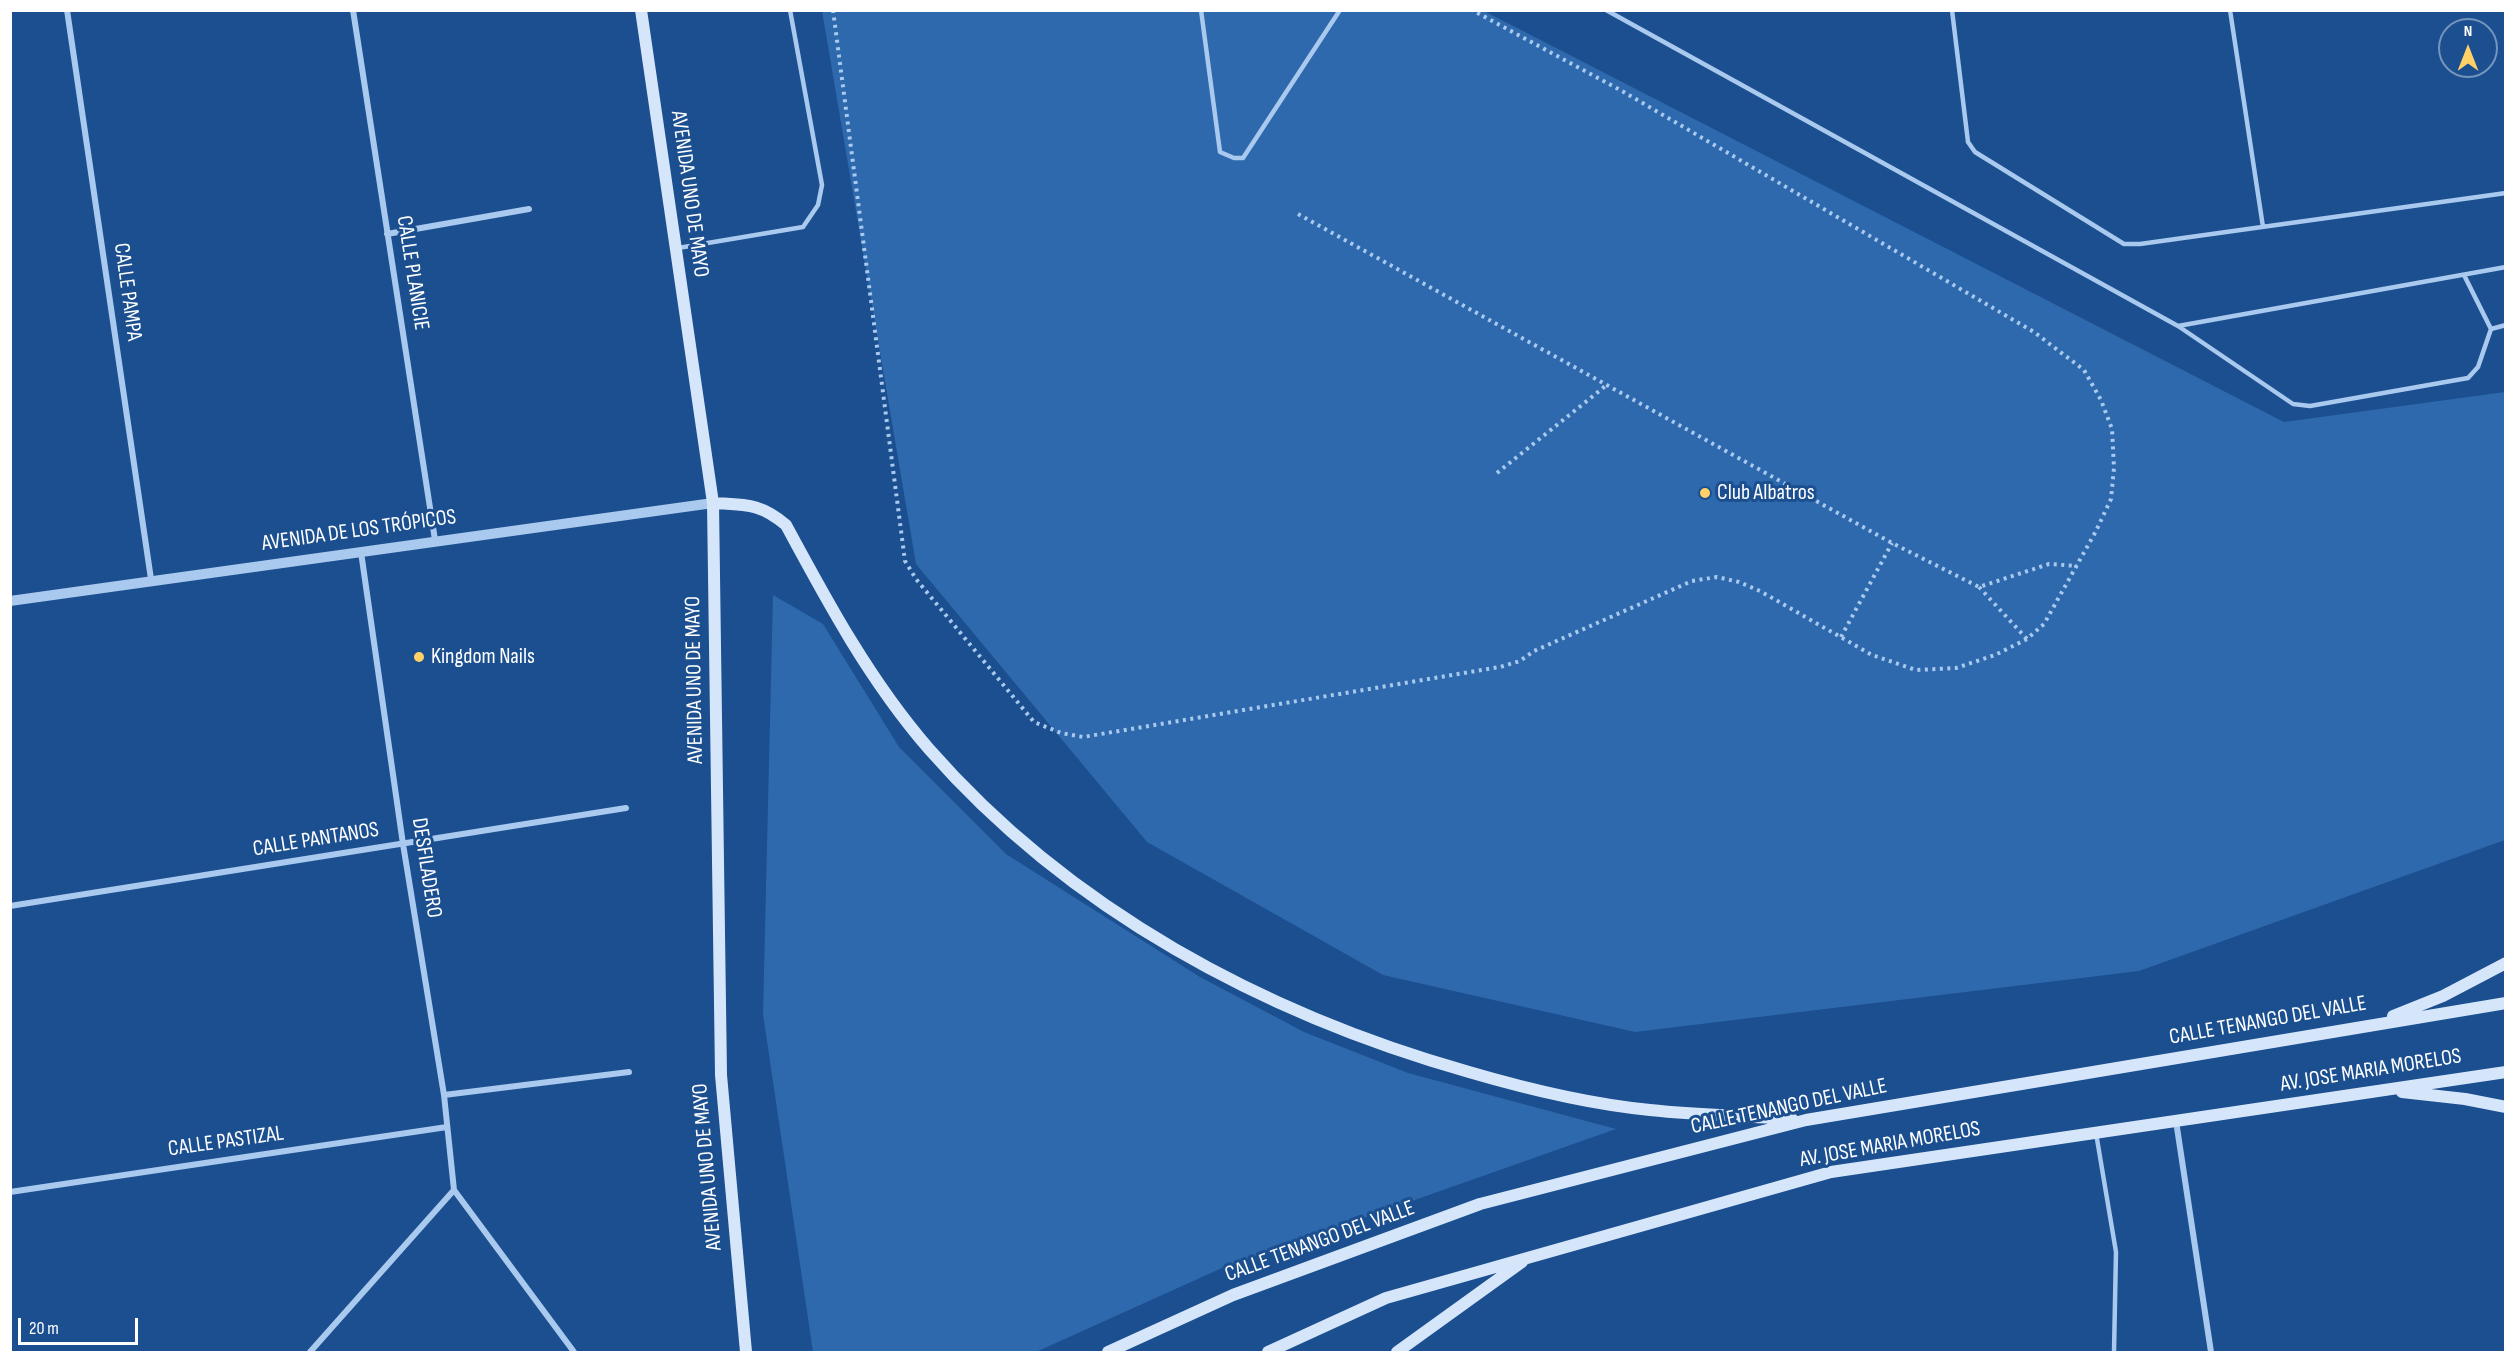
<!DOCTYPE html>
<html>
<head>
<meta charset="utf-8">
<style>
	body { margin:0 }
	#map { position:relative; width:2516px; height:1363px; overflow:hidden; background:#1b4f8f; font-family:"Sofia Sans Condensed",sans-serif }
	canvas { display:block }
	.frame { position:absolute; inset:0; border:12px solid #fff; pointer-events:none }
	.north { position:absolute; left:2438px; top:18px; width:60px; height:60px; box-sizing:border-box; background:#1b4f8f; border:2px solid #7695bc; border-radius:50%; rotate:0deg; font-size:16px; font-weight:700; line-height:24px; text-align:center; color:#fff }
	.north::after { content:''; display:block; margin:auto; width:21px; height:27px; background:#ffd166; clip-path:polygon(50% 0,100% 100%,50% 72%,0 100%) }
	.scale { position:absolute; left:18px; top:1318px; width:120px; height:27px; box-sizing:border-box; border:3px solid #fff; border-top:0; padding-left:8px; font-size:18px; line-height:21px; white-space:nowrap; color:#fff; -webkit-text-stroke:4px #1b4f8f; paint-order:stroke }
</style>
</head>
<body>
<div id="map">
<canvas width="2516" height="1363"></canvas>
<div class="frame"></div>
<div class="north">N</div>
<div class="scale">20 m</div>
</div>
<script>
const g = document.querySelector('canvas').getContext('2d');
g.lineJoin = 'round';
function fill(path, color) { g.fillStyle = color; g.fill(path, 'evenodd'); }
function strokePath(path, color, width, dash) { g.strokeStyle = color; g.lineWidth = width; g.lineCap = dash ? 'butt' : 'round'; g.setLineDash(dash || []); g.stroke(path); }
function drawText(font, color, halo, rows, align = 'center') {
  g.font = font + ' "Sofia Sans Condensed",sans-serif'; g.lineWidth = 6; g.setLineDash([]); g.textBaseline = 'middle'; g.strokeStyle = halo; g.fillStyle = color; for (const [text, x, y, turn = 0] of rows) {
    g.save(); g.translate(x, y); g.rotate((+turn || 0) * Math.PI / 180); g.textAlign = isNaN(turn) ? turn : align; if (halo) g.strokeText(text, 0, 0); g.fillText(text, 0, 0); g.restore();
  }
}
fill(new Path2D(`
	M822,11H1484L2284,422L2505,392V840L2139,971L1635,1032L1383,975L1147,842L916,564Z
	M773,595L823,624L899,747L1006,854L1200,977L1304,1032L1408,1073L1616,1129L1222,1268L1036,1352H813L763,1014Z`), '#2e69ad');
strokePath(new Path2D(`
	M833,10L905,561L916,579L1034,722L1061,733L1083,737L1500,667L1520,661L1534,651L1692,581L1717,577L1739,582L1760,591L1872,655L1916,670L1956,668L1995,655L2027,639L2044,624L2096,531L2111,499L2114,468L2112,429L2101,400L2084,370L2034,332L1622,91L1472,10
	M1298,214L1892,543L1979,587L2049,564L2077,566
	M1497,473L1608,384
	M1979,587L2027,639
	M1841,637L1892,543`), '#a9c9ee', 4, [3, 4.5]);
strokePath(new Path2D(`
	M1201,10L1220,152L1234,158H1243L1340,10
	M1606,10L2178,326L2506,267
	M1952,10L1968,142L1975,152L2124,244H2140L2506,193
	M2230,10L2263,227
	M678,248L803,227L818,205L822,185L790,10
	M2178,326L2293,404L2310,406L2468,378L2478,367L2491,329L2464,275
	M2491,329L2506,325
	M2096,1133L2116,1252L2114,1352`), '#a9c9ee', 4.5);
strokePath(new Path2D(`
	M67,10L151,579
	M353,10L435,540
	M387,234L529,209
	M361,552L403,844L444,1095L454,1190L574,1352
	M10,906L626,808
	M444,1095L629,1072
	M2176,1121L2211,1352
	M10,1192L447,1127
	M310,1352L454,1190`), '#a9c9ee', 6);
strokePath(new Path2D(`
	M10,601L713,503`), '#a9c9ee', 10);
strokePath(new Path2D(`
	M641,10L713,503L721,1075L746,1352
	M713,503C746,505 760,503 786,525C828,603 870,681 929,749C1070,910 1264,1014 1469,1072C1527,1089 1589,1104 1650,1110C1697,1115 1745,1116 1792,1119
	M2393,1016L2443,996L2506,963
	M2402,1092L2465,1099L2506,1107
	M1108,1352L1233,1295L1480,1204L1806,1120L2506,1003
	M1268,1352L1386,1298L1831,1172L2506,1072
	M1397,1352L1522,1262`), '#d6e6fa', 12);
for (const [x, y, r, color] of [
	[1705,493,6,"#ffd166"],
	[419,657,6,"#ffd166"]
]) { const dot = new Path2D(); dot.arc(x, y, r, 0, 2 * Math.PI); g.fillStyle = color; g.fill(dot); strokePath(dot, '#1b4f8f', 2); }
drawText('22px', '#fff', '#1b4f8f', [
	["AVENIDA UNO DE MAYO",689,194,82],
	["CALLE PLANICIE",412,273,81],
	["CALLE PAMPA",127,292,82],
	["AVENIDA DE LOS TRÓPICOS",359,531,-8],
	["AVENIDA UNO DE MAYO",695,680,-91],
	["CALLE PANTANOS",316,840,-9],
	["DESFILADERO",426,868,81],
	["CALLE TENANGO DEL VALLE",2268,1021,-10],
	["AV. JOSE MARIA MORELOS",2371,1071,-9],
	["CALLE TENANGO DEL VALLE",1789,1107,-12],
	["CALLE PASTIZAL",226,1142,-8],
	["AV. JOSE MARIA MORELOS",1890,1145,-10],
	["AVENIDA UNO DE MAYO",708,1167,-95],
	["CALLE TENANGO DEL VALLE",1320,1242,-20]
]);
drawText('22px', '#fff', '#1b4f8f', [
	["Club Albatros",1717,493],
	["Kingdom Nails",431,657]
], 'left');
</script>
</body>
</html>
